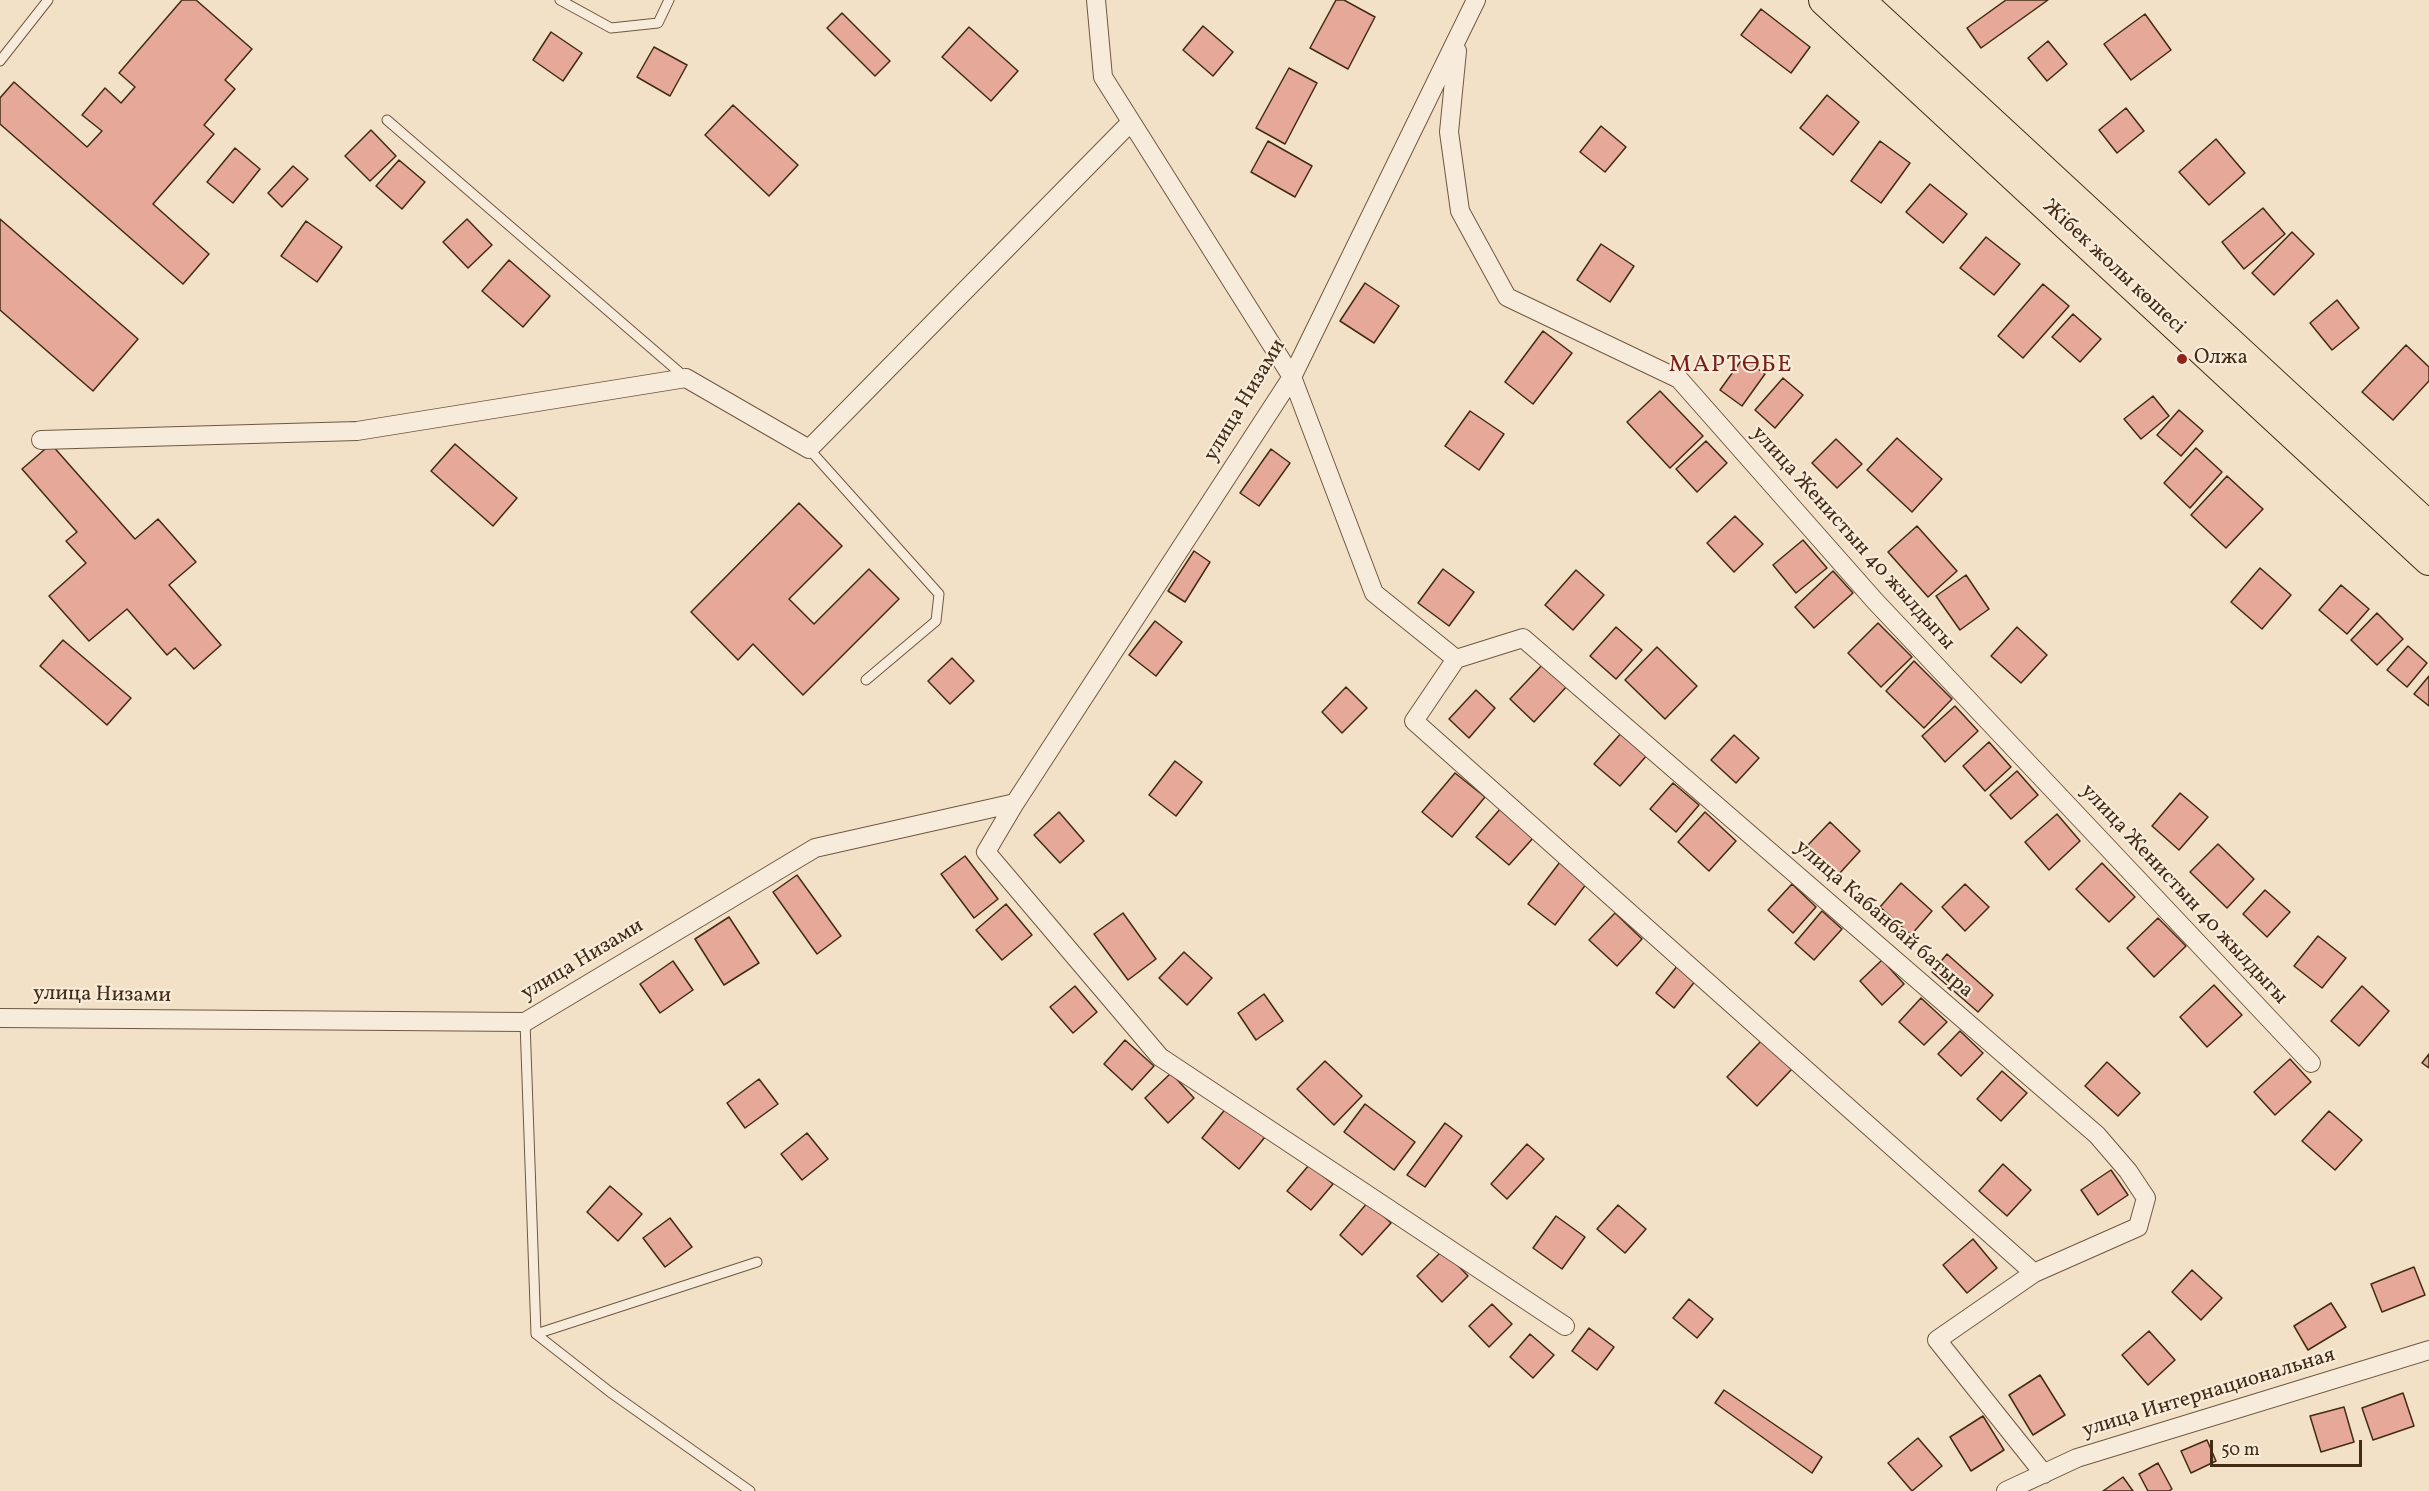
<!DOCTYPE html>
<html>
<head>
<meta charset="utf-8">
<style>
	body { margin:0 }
	#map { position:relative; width:2429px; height:1491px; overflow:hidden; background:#f3e1c7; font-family:Vollkorn,serif }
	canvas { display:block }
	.scale { position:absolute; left:2210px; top:1440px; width:152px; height:27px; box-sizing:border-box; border:3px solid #432b14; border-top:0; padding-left:8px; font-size:18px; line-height:21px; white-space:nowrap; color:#432b14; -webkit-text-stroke:4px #f7ecdb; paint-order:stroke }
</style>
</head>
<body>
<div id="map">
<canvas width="2429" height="1491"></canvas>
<div class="scale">50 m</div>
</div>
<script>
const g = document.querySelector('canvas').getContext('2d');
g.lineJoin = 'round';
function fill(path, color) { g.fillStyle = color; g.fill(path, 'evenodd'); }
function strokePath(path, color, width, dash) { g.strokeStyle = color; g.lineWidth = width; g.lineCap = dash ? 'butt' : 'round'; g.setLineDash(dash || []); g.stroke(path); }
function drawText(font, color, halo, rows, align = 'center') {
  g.font = font + ' Vollkorn,serif'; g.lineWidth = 4.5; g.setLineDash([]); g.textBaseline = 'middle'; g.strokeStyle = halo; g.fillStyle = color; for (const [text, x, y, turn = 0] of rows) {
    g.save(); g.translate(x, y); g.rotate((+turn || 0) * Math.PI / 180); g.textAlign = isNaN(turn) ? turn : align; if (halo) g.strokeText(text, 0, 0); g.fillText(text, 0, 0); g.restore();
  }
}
const building = new Path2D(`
	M182,0H196L252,49L225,80L235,89L204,125L214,134L153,204L209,254L183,284L0,124V98L14,82L87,147L102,131L82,115L105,88L121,103L135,87L119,73Z
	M1336,0H1344L1375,17L1348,69L1310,48Z
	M2006,0H2048L1981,48L1967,28Z
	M1761,9L1810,47L1791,73L1741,35Z
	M842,13L890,61L875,76L827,28Z
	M2145,14L2171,50L2131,80L2104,44Z
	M1203,26L1233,52L1213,76L1183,50Z
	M969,27L1018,71L991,101L942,57Z
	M551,32L582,53L563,81L533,60Z
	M2048,41L2067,64L2047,81L2028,58Z
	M654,47L687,65L670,96L637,77Z
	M1289,68L1317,83L1285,144L1256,128Z
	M1827,95L1859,122L1833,155L1800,128Z
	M733,105L798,165L769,196L705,135Z
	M2126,108L2144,131L2117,153L2099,130Z
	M1601,126L1626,147L1605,172L1580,152Z
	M371,130L396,156L370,181L345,156Z
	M2216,139L2245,173L2209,205L2179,172Z
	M1268,141L1312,166L1295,197L1251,172Z
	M1880,141L1910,163L1881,203L1851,181Z
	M235,148L260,169L233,203L207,182Z
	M399,160L425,182L402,209L376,186Z
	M293,166L308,179L282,207L268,193Z
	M1930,184L1967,214L1943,243L1906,212Z
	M2263,208L2285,234L2244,269L2222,242Z
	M0,219L138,339L93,391L0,310Z
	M467,219L492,245L468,268L443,242Z
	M306,221L342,247L317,282L281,256Z
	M2292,232L2314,254L2274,295L2252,273Z
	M1986,237L2020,264L1994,295L1960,268Z
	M1601,244L1634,266L1610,302L1577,280Z
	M509,260L550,296L523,327L482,291Z
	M1365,283L1399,306L1374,343L1340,321Z
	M2043,284L2069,306L2023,358L1998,336Z
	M2337,300L2359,328L2332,350L2310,323Z
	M2073,314L2101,339L2080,362L2052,337Z
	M1543,331L1572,353L1533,404L1505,382Z
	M2406,345L2429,367V381L2393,420L2362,392Z
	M1743,358L1765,374L1742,406L1720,390Z
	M1783,378L1803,395L1775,428L1755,410Z
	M1660,391L1703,436L1670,468L1627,422Z
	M2153,396L2169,416L2141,439L2124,419Z
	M2179,410L2203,431L2181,456L2157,435Z
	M1470,411L1504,434L1479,470L1445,446Z
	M1897,438L1942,479L1912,512L1867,470Z
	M1836,439L1862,464L1837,488L1812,463Z
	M1706,441L1727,463L1697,492L1676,469Z
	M51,444L135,539L158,519L196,562L169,585L221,645L194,669L175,648L167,655L127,609L89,641L49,596L86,563L66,541L77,532L22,469Z
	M455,444L517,498L493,526L431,471Z
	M2196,448L2222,472L2190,508L2164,483Z
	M1271,449L1290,463L1259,506L1240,493Z
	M2227,476L2263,509L2226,548L2191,515Z
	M799,503L842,546L789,599L814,624L869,569L899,599L803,695L753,644L738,660L691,612Z
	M1735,516L1763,544L1734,572L1707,543Z
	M1917,526L1957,571L1928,597L1888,552Z
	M1803,540L1827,568L1796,593L1773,565Z
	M1194,551L1210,562L1185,602L1168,591Z
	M2260,568L2291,595L2262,629L2231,602Z
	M1443,569L1474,592L1449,626L1418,603Z
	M1576,570L1604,595L1573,630L1545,605Z
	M1833,571L1853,593L1814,628L1795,607Z
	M1966,575L1989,609L1960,630L1936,596Z
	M2341,585L2369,609L2347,634L2319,610Z
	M2377,613L2403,639L2377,665L2351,640Z
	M1155,621L1182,642L1156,676L1129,655Z
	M1878,623L1912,657L1881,687L1848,653Z
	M1616,627L1642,650L1616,679L1590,656Z
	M2017,627L2047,655L2021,683L1991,656Z
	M63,640L131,698L107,725L40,666Z
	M2408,646L2427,663L2407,687L2387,670Z
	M1657,647L1697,686L1665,719L1625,680Z
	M952,658L974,681L950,704L928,681Z
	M1914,661L1952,699L1924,728L1886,691Z
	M1544,663L1568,685L1534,722L1510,699Z
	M2429,676V706L2414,694Z
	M1346,687L1367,708L1342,733L1322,712Z
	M1476,690L1495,708L1469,738L1449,719Z
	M1955,706L1978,731L1945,762L1922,736Z
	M1623,731L1648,754L1620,786L1594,764Z
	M1734,735L1759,758L1736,783L1711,760Z
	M1989,742L2011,767L1985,791L1963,766Z
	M1175,761L1202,782L1176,816L1149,795Z
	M2017,771L2038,795L2011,819L1990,795Z
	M1455,773L1485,797L1452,837L1422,812Z
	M1673,783L1699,805L1676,832L1650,809Z
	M2180,793L2208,817L2179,850L2152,826Z
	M1501,808L1534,837L1509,865L1476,837Z
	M1059,812L1084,841L1060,863L1034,835Z
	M1705,812L1736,841L1709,871L1678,842Z
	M2057,814L2080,841L2049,870L2025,842Z
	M1830,822L1860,851L1839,874L1808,845Z
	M2218,844L2254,879L2227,908L2190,872Z
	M965,856L998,899L974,918L941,874Z
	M1560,862L1587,883L1555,925L1528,904Z
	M2102,863L2135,897L2109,922L2076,889Z
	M797,875L841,936L817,954L773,892Z
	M1901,883L1932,911L1911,935L1880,907Z
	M1792,884L1816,907L1793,933L1768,910Z
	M1965,884L1989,907L1965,931L1942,907Z
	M2265,890L2290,912L2267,937L2243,914Z
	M1006,904L1032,935L1002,960L976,930Z
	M1822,911L1842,929L1814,960L1795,943Z
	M1123,913L1156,959L1128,980L1094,934Z
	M1615,913L1642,939L1617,966L1589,940Z
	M729,917L759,963L724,985L695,939Z
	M2158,918L2186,946L2154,977L2127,948Z
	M2318,936L2346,958L2322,988L2294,966Z
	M1184,952L1212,978L1187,1005L1159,978Z
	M1947,954L1993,995L1978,1012L1932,972Z
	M1882,960L1904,984L1882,1005L1860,981Z
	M673,961L693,990L660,1013L640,984Z
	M1678,965L1696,980L1674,1008L1656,993Z
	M2214,985L2242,1015L2207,1047L2180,1017Z
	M1075,986L1097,1012L1073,1033L1050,1007Z
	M2362,986L2389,1011L2359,1046L2331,1021Z
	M1264,994L1283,1021L1256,1040L1238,1013Z
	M1921,998L1947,1022L1924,1045L1899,1022Z
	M1960,1031L1983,1053L1961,1076L1938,1054Z
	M1125,1040L1154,1066L1132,1090L1104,1064Z
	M1762,1040L1792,1069L1757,1106L1727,1077Z
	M2429,1054V1068L2422,1063Z
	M2290,1059L2311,1082L2275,1115L2254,1092Z
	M1325,1061L1362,1096L1334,1125L1297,1089Z
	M2107,1062L2140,1093L2118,1116L2085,1086Z
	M2002,1071L2027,1093L2001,1121L1977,1099Z
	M1171,1073L1194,1098L1168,1123L1145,1098Z
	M759,1079L778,1104L745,1128L727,1103Z
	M1365,1104L1415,1142L1394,1170L1344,1132Z
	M1227,1107L1265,1137L1239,1169L1202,1138Z
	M2329,1111L2362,1140L2335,1170L2302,1141Z
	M1445,1123L1462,1136L1425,1187L1407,1175Z
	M807,1133L828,1159L802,1180L781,1154Z
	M1527,1144L1544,1159L1507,1199L1491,1184Z
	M2003,1164L2031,1190L2007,1216L1979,1191Z
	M1309,1165L1333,1184L1311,1210L1287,1191Z
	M2111,1170L2128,1195L2098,1215L2081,1190Z
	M610,1186L642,1214L618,1241L587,1212Z
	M1368,1202L1391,1223L1362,1255L1340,1235Z
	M1618,1205L1646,1229L1625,1253L1597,1229Z
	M1556,1216L1585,1237L1562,1269L1533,1248Z
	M670,1218L692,1247L665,1267L643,1238Z
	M1973,1239L1997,1268L1967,1293L1943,1265Z
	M1443,1250L1468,1276L1442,1302L1417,1276Z
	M2414,1267L2425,1295L2382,1312L2371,1284Z
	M2192,1270L2222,1298L2201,1320L2172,1292Z
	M1689,1299L1713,1319L1697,1338L1673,1318Z
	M2331,1303L2346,1327L2308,1350L2294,1326Z
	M1492,1304L1512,1324L1489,1347L1469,1326Z
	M1589,1328L1614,1347L1597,1370L1572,1351Z
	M2149,1331L2175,1360L2148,1385L2122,1355Z
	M1530,1334L1554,1355L1533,1378L1510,1357Z
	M2040,1375L2065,1415L2033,1435L2009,1395Z
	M1724,1390L1822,1457L1812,1473L1715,1403Z
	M2403,1393L2414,1426L2373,1440L2362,1408Z
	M2344,1407L2354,1442L2321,1452L2310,1416Z
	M1983,1416L2004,1450L1971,1471L1950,1437Z
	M1918,1438L1942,1466L1912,1491L1888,1463Z
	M2207,1440L2216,1461L2191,1473L2181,1451Z
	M2158,1463L2172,1489L2169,1491H2148L2139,1474Z
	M2123,1477L2133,1491H2103Z`);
fill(building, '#e5a899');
strokePath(building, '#432b14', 1.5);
const service = new Path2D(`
	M560,0L611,28L658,23L669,0
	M0,61L48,0
	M387,120L686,378
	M809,449L939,594L936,621L866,680
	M525,1022L536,1334L610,1392L750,1491
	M536,1334L757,1262`);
const minor = new Path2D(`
	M1096,0L1103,77L1292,377L1374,593L1456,659L1523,638L2097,1135L2128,1171L2146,1198L2138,1227L2034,1273L1937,1340L2044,1474
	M1476,0L1292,377L1015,803L986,852L1160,1057L1565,1326
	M1457,51L1449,132L1460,211L1507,297L1679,379L1875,601L2311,1063
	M41,440L357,431L686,378L809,449L1130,123
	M1456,659L1414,721L2034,1273
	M0,1018L525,1022L815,848L1015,803
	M2006,1491L2077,1458L2429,1350`);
const primary = new Path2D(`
	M1824,0L2429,560
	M1859,0L2429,527`);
strokePath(service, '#6f5841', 11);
strokePath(minor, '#6f5841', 20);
strokePath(primary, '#432b14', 32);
strokePath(service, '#f7ecdb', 9);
strokePath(minor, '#f7ecdb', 18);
strokePath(primary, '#f3e1c7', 30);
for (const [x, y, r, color] of [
	[2182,359,6,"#8f2418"]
]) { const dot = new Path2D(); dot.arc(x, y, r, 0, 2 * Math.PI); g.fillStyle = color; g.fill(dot); strokePath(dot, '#f7ecdb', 2); }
drawText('21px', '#432b14', '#f7ecdb', [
	["Жібек жолы көшесі",2113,268,43],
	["улица Низами",1246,401,-59],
	["улица Женистын 40 жылдыгы",1852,539,48],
	["улица Женистын 40 жылдыгы",2183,895,47],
	["улица Кабанбай батыра",1883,920,41],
	["улица Низами",583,961,-31],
	["улица Низами",102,996,1],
	["улица Интернациональная",2209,1394,-17]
]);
drawText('21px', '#432b14', '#f7ecdb', [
	["Олжа",2194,359]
], 'left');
g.letterSpacing = '1.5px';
drawText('24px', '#7a1f14', '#f7ecdb', [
	["МАРТӨБЕ",1731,367]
]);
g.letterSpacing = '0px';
</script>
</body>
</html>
